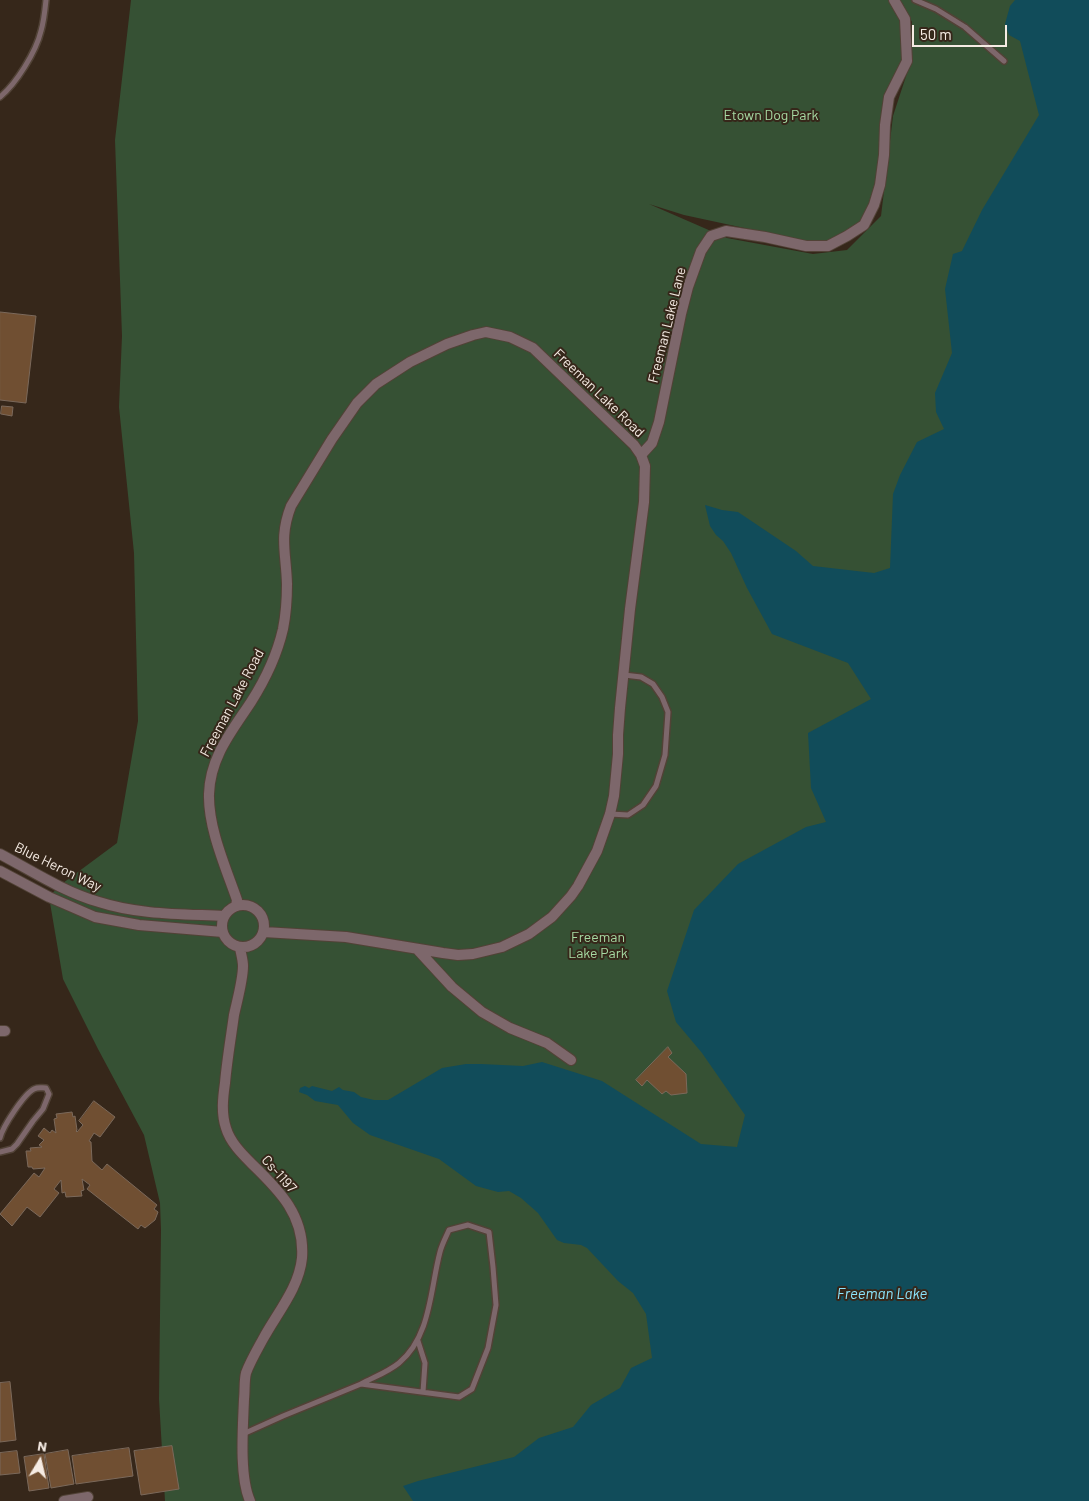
<!DOCTYPE html>
<html>
<head>
<meta charset="utf-8">
<style>
	body { margin:0 }
	#map { position:relative; width:1089px; height:1501px; overflow:hidden; background:#36271a; font-family:Barlow,sans-serif }
	canvas { display:block }
	.north { position:absolute; left:15px; top:1436px; width:50px; height:50px; -webkit-text-stroke:4px #36271a; paint-order:stroke; rotate:9deg; font-size:14px; font-weight:700; line-height:20px; text-align:center; color:#f5ebe3 }
	.north::after { content:''; display:block; margin:auto; width:18px; height:22px; background:#f5ebe3; clip-path:polygon(50% 0,100% 100%,50% 72%,0 100%) }
	.scale { position:absolute; left:912px; top:25px; width:95px; height:22px; box-sizing:border-box; border:2px solid #f5ebe3; border-top:0; padding-left:6px; font-size:15px; line-height:18px; white-space:nowrap; color:#f5ebe3; -webkit-text-stroke:4px #36271a; paint-order:stroke }
</style>
</head>
<body>
<div id="map">
<canvas width="1089" height="1501"></canvas>
<div class="north">N</div>
<div class="scale">50 m</div>
</div>
<script>
const g = document.querySelector('canvas').getContext('2d');
g.lineJoin = 'round';
function fill(path, color) { g.fillStyle = color; g.fill(path, 'evenodd'); }
function strokePath(path, color, width, dash) { g.strokeStyle = color; g.lineWidth = width; g.lineCap = dash ? 'butt' : 'round'; g.setLineDash(dash || []); g.stroke(path); }
function drawText(font, color, halo, rows, align = 'center') {
  g.font = font + ' Barlow,sans-serif'; g.lineWidth = 4; g.setLineDash([]); g.textBaseline = 'middle'; g.strokeStyle = halo; g.fillStyle = color; for (const [text, x, y, turn = 0] of rows) {
    g.save(); g.translate(x, y); g.rotate((+turn || 0) * Math.PI / 180); g.textAlign = isNaN(turn) ? turn : align; if (halo) g.strokeText(text, 0, 0); g.fillText(text, 0, 0); g.restore();
  }
}
fill(new Path2D(`
	M131,0H894L905,19L907,61L895,82L880,185L864,225L828,246L684,215L649,204L727,238L813,254L847,250L881,216L893,116L911,61L912,22L900,0H1089V1501H165L159,1399L161,1230L160,1203L144,1135L98,1049L63,979L49,897L59,886L117,843L138,721L134,553L119,407L122,336L115,140Z`), '#365134');
fill(new Path2D(`
	M1015,0H1089V1501H413L403,1486L418,1481L514,1457L539,1438L573,1427L591,1405L620,1388L631,1368L652,1358L646,1314L633,1293L618,1281L587,1248L581,1245L564,1243L557,1240L538,1213L521,1198L509,1191L498,1192L476,1186L439,1159L370,1135L353,1123L338,1105L315,1101L307,1095L299,1092L300,1088L305,1086L309,1088L312,1086L332,1091L339,1087L343,1090L354,1092L361,1097L374,1100H388L442,1068L466,1064H481L523,1066L542,1062L602,1081L701,1144L737,1147L745,1115L702,1053L676,1022L667,991L694,910L738,864L806,827L826,822L811,788L808,733L871,699L848,663L772,634L747,588L731,553L723,541L716,535L710,526L705,505L722,510L738,512L796,551L813,566L874,573L890,568L893,494L900,475L917,442L944,429L936,412L935,393L952,353L945,289L953,254L962,251L982,210L1039,115L1020,41L1009,35L1005,24L1010,6Z`), '#114c5a');
const building = new Path2D(`
	M0,312L36,316L26,403L0,400Z
	M2,406L13,407L12,416L1,414Z
	M668,1047L672,1053L668,1057L686,1074L687,1093L671,1095L666,1091L662,1094L647,1080L642,1086L636,1080Z
	M94,1101L115,1117L100,1137L94,1133L89,1141L91,1142L92,1161L102,1170L107,1164L157,1205L154,1209L158,1212L155,1220L145,1228L141,1225L138,1229L87,1189L90,1185L82,1179L84,1190L81,1191L82,1196L66,1197L65,1192L62,1193L61,1180L54,1189L59,1193L40,1217L27,1207L12,1226L0,1214L34,1173L39,1177L45,1168L33,1169L32,1167H28L26,1151H31L30,1148L42,1147L39,1145L44,1140L38,1136L44,1128L50,1133L52,1130L56,1133L54,1119L57,1118L56,1114L72,1112L73,1117L75,1116L77,1130L76,1131L77,1132L83,1125L79,1121Z
	M10,1382L16,1440L0,1442V1383Z
	M172,1446L179,1489L141,1495L134,1451Z
	M129,1448L133,1476L76,1484L72,1456Z
	M68,1450L74,1484L51,1488L45,1454Z
	M17,1451L20,1473L0,1475V1453Z
	M44,1454L49,1488L29,1491L24,1457Z`);
fill(building, '#704f32');
strokePath(building, '#7b695b', 1);
const service = new Path2D(`
	M915,0L936,9L965,27L1004,61
	M0,97C16,84 36,52 41,31C44,21 45,10 46,0
	M610,814L628,815L643,805L656,786L665,755L668,712L662,697L653,684L641,677L624,675
	M0,1138C3,1126 24,1094 34,1089C38,1087 41,1088 46,1088L49,1094L43,1109L33,1121L17,1144L12,1149L0,1152
	M468,1225L489,1232L493,1267L496,1305L488,1348L472,1389L459,1397L361,1384C374,1377 388,1372 399,1363C431,1336 430,1290 440,1252C442,1244 446,1237 449,1230Z
	M418,1341L425,1363L423,1392
	M243,1434L283,1416L361,1384`);
const minor = new Path2D(`
	M641,455L652,443L659,422L681,314L688,287L701,251L711,236L726,231L765,237L806,246H828L847,236L864,225L874,205L880,185L884,155L885,125L889,97L907,61L905,19L894,0
	M0,854C32,871 64,892 99,902C139,915 183,914 224,916
	M0,871L49,897L95,917L139,925L223,932
	M222 926a21 21 0 1 1 42 0a21 21 0 1 1-42 0Z
	M236,906L237,900C226,868 208,828 209,794C210,757 232,731 251,702C265,680 277,655 283,629C286,614 287,599 287,584C286,552 279,537 291,506L332,439L357,403L376,384L410,362L447,344L473,335L486,332L510,337L533,348L634,445L641,455L645,466L644,502L630,609L620,708L618,735V754L614,796L610,814L597,851L578,886L571,896L552,917L529,934L502,947L473,954L458,955L443,953L346,937L264,932
	M240,948C241,954 243,960 243,966C243,980 237,1001 234,1015C231,1037 227,1060 225,1083C223,1097 221,1113 226,1128C230,1142 242,1154 252,1164C280,1191 305,1216 302,1258C299,1288 277,1313 263,1339C257,1350 250,1362 246,1373C244,1381 245,1391 244,1399C243,1427 239,1476 250,1501
	M417,949L452,987L482,1012L510,1028L547,1043L571,1060
	M0,1031H5
	M64,1501L88,1497`);
strokePath(service, '#514236', 8);
strokePath(minor, '#514236', 12);
strokePath(service, '#7d676b', 5);
strokePath(minor, '#7d676b', 10);
drawText('14px', '#a7dba4', '#36271a', [
	["Etown Dog Park",771,115],
	["Freeman",598,937],
	["Lake Park",598,953]
]);
drawText('14px', '#f5ebe3', '#36271a', [
	["Freeman Lake Lane",667,325,-76],
	["Freeman Lake Road",599,393,44],
	["Freeman Lake Road",232,703,-62],
	["Blue Heron Way",58,867,26],
	["Cs-1197",279,1174,48]
]);
drawText('italic 15px', '#8be5fd', '#36271a', [
	["Freeman Lake",882,1294]
]);
</script>
</body>
</html>
